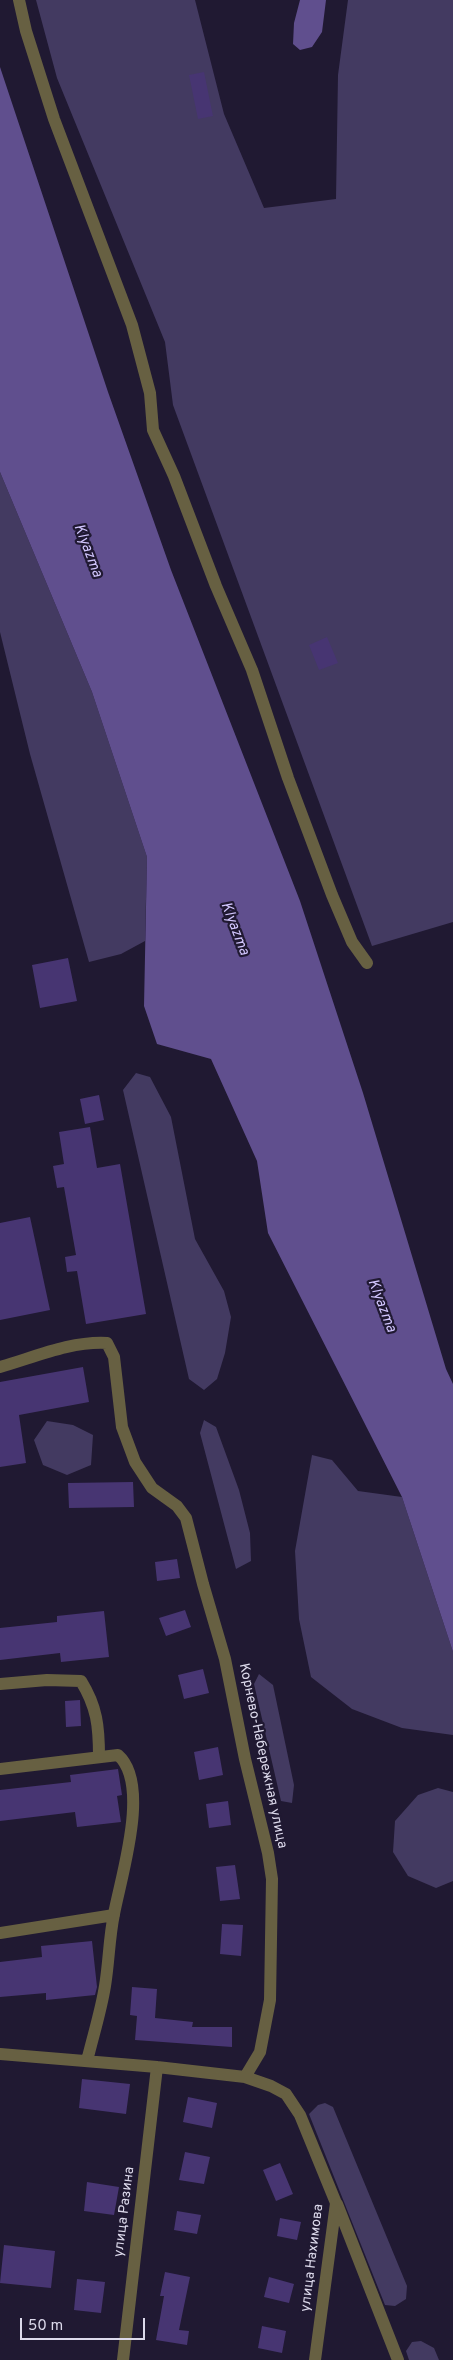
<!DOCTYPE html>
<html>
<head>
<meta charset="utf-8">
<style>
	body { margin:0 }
	#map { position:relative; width:453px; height:2360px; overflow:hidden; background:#201932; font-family:Overpass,sans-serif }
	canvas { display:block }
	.scale { position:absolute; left:20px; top:2318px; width:125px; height:22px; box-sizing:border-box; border:2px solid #dcd9eb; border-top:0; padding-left:6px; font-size:15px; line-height:18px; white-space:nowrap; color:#dcd9eb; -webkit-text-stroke:4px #201932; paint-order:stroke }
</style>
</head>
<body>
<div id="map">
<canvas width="453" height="2360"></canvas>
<div class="scale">50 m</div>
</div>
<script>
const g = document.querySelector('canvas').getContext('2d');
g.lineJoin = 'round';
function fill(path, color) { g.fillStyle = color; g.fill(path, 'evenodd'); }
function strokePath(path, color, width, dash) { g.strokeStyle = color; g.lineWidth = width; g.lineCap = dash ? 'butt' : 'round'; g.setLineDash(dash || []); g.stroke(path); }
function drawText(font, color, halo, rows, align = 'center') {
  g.font = font + ' Overpass,sans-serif'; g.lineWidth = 4.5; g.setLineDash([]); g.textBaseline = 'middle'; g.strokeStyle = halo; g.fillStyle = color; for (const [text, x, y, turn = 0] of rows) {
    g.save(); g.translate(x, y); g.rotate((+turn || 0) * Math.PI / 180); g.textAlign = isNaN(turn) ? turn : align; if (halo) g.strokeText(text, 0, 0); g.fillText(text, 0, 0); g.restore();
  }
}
fill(new Path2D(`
	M36,0H195L224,114L264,208L336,199L338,75L348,0H453V922L372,946L173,405L165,342L57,78Z
	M0,472L92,692L147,857L145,941L121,954L89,962L30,754L0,632Z
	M136,1073L150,1077L171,1117L195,1239L224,1291L231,1317L225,1353L217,1379L204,1390L189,1379L123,1090Z
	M204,1420L216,1427L239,1490L250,1533L251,1561L236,1569L200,1433Z
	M47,1421L73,1425L93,1435L91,1465L67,1475L43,1465L34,1440Z
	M312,1455L332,1460L358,1491L402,1497L453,1652V1735L402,1728L352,1709L311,1677L299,1619L295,1551Z
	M259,1674L273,1685L294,1785L292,1803L281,1801L254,1684Z
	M438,1788L453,1792V1881L436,1888L408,1876L393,1852L395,1821L418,1795Z
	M325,2103L333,2107L407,2286L406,2299L395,2306L385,2305L309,2114L318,2105Z
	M421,2341L434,2348L439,2360H409L406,2351L412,2342Z`), '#433a61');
fill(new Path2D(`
	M300,0H326L322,32L312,47L300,50L293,44L294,23Z
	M0,67L108,392L171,570L300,901L363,1093L446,1369L453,1384V1652L402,1497L268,1233L257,1161L211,1059L157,1044L144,1006L147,857L92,692L0,472Z`), '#604f8e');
fill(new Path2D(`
	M204,72L213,116L198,119L189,75Z
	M327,637L338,663L319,670L309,645Z
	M68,958L77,1001L40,1008L32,965Z
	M99,1095L104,1120L85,1124L80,1099Z
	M90,1127L97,1168L120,1164L146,1314L86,1324L77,1271L67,1272L65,1257L76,1255L64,1187L57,1188L53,1166L64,1164L59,1132Z
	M30,1217L50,1310L0,1320V1223Z
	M83,1367L89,1402L19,1415L26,1463L0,1467V1382Z
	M133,1482L134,1507L69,1508L68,1483Z
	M177,1559L180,1578L157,1581L155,1562Z
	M185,1610L191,1627L166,1636L159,1618Z
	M104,1611L109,1657L61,1662L60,1653L0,1660V1628L57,1622V1616Z
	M203,1669L209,1693L184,1699L178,1675Z
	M80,1700L81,1726L66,1727L65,1701Z
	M218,1747L223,1775L199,1780L194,1752Z
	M118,1769L122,1795L117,1796L121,1822L77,1827L75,1812L0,1821V1790L71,1782L70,1775Z
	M228,1801L231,1825L209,1828L206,1804Z
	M235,1865L240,1899L220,1901L216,1867Z
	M222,1924L243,1925L241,1956L220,1954Z
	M92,1941L97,1987L95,1995L46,2000V1993L0,1997V1962L42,1957L41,1946Z
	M132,1987L157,1989L155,2018L193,2022L192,2027H232V2047L135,2040L137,2016L130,2015Z
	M82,2079L130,2084L126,2114L79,2108Z
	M188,2097L217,2103L212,2128L183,2122Z
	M185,2152L210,2157L204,2184L179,2180Z
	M280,2163L293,2194L276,2201L263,2170Z
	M87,2182L119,2187L114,2215L84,2211Z
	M177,2211L201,2215L197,2234L174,2230Z
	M280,2218L301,2222L297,2240L277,2236Z
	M4,2245L55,2251L51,2288L0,2283Z
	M165,2272L190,2277L179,2330L189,2331L187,2345L156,2340L164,2296H160Z
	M269,2277L294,2284L289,2303L264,2297Z
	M77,2279L105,2282L101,2313L74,2310Z
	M262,2326L286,2331L282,2353L258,2348Z`), '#473572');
strokePath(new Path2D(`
	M19,0L26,31L54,119L132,325L150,393L153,430L174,476L216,586L252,670L288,778L332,895L352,942L367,963
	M0,1367C35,1357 71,1341 107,1343L114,1357L122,1427L135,1462L152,1488L177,1506L186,1518L203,1584L225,1659L245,1759L268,1853L272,1879L270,2000L260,2052L245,2077
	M0,1684L47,1680L81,1681C97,1707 99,1726 99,1757
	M0,1769L118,1755C151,1784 121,1876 114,1914C109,1938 109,1962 105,1986C101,2011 93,2036 87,2061
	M0,1933L114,1915
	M0,2054L157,2067L245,2077L271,2086L286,2094L300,2115L336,2203L315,2360
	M337,2204L398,2360
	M123,2360L157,2067`), '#676042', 12);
drawText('14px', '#dcd9eb', '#201932', [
	["Корнево-Набережная улица",262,1756,78],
	["улица Разина",125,2212,-83],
	["улица Нахимова",313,2258,-83]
]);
drawText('italic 15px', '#d2c6fe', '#201932', [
	["Klyazma",87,551,69],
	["Klyazma",234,929,69],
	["Klyazma",381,1306,69]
]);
</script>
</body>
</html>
